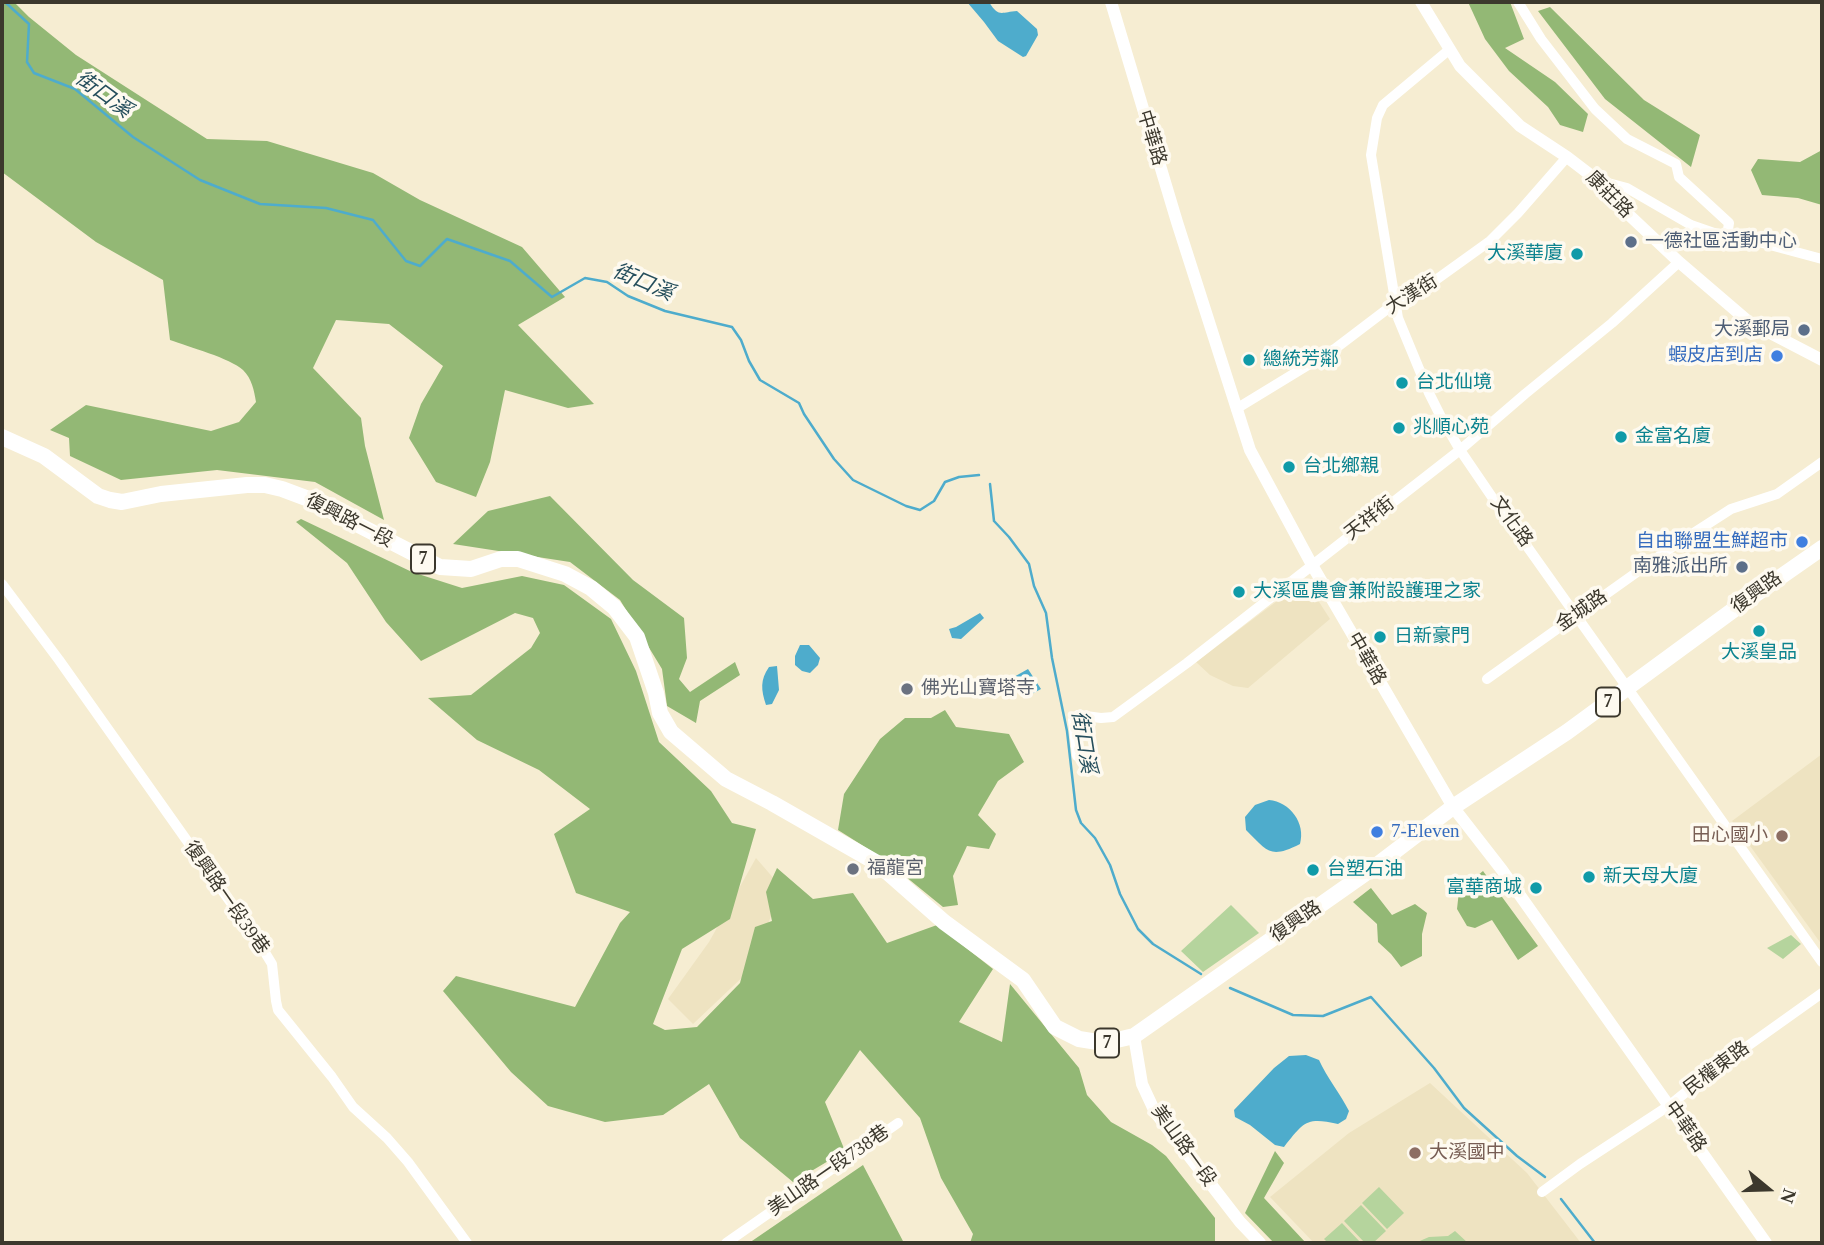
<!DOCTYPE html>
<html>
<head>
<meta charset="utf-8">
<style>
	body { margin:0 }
	#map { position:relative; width:1824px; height:1245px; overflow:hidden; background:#f6edd2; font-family:"Times New Roman",serif }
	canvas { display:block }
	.frame { position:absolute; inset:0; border:4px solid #3c382d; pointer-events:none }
	.north { position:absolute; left:1733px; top:1154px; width:70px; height:70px; -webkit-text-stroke:5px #fefaf0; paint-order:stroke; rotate:109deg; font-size:19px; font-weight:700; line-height:28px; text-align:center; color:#3c382d }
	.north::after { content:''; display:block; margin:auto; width:24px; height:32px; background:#3c382d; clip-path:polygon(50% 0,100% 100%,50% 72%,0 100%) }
</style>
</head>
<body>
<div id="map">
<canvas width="1824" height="1245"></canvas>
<div class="frame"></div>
<div class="north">N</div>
</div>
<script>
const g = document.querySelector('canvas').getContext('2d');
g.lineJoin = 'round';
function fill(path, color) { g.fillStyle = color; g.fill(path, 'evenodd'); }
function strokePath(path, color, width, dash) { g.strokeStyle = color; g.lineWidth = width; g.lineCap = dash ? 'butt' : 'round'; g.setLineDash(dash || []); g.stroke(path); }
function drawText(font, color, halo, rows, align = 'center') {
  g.font = font + ' "Times New Roman","Noto Sans TC",serif'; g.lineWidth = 7; g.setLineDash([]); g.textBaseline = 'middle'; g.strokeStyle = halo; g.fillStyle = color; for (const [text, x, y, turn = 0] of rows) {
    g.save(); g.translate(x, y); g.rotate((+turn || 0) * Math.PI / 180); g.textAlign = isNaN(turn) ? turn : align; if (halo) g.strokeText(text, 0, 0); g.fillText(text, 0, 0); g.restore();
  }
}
fill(new Path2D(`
	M1305,580L1330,619L1248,688L1233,686L1210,675L1196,662Z
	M1822,754V945L1732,821Z
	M756,858L782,888L750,970L693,1024L668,999L709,942Z
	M1430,1083L1527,1173L1581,1243H1314L1270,1197L1349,1133Z`), '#eee3c1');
fill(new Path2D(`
	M1231,905L1259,933L1203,972L1181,951Z
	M1791,935L1801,944L1783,959L1767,948Z
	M1379,1187L1404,1213L1387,1229L1362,1203Z
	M1361,1205L1386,1231L1373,1243H1365L1344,1221Z
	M1342,1223L1361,1243H1328L1324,1239Z
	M1455,1231L1468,1243H1415L1429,1237L1448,1236Z`), '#b5d49d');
fill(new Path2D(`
	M2,2H14L29,17L76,55L207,139L267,141L373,173L420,200L522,247L565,297L518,325L594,404L568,408L505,390L490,462L476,497L436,482L409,438L421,404L443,366L389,324L336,320L313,368L361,418L365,446L384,520L315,482L217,470L121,480L70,456L69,438L50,430L86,405L211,431L239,422L256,402C254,390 252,379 243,370C230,358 189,347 170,340L163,280L96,242L2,172Z
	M1468,2H1510L1524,39L1505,48L1555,82L1588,114L1583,132L1560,125L1548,107L1509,71L1485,39Z
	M1550,7L1644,100L1700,135L1691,167L1605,99L1538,11Z
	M1822,150V205L1798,198L1762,195L1751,170L1758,159L1800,162Z
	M550,496L633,580L684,618L687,658L679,679L690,692L735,662L740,675L700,701L696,723L667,706L662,669L620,600L570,562L453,544L488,511Z
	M301,519L412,572L462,588L522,576L564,585L611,619L636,671L659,742L711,791L732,823L756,829L730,919L682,949L653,1024L665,1030L697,1027L740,983L755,927L772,921L766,892L777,868L813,899L853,893L887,943L937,925L993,969L959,1022L1002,1042L1010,984L1079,1068L1087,1095L1111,1122L1152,1145L1166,1156L1215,1218V1243H970L973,1234L941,1178L920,1118L860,1050L825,1102L845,1151L793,1182L740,1138L709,1084L663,1115L605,1122L548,1106L511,1072L443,991L456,976L575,1007L620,923L630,912L576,893L554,834L590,809L539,770L477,740L428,698L471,695L531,648L540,633L533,618L515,613L421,661L386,622L347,563L296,522Z
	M945,710L956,727L1009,734L1024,762L998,781L978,815L996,834L989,849L967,846L953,876L958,905L943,907L884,859L838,830L844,794L880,739L905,718H931Z
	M1483,871L1538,946L1518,960L1492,920L1475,928L1467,926L1457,909L1459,891Z
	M1371,888L1392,915L1415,904L1427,913L1422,934V956L1401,967L1391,954L1378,942L1377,924L1353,902Z
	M1275,1151L1284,1163L1264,1198L1306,1243H1274L1245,1213Z
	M863,1165L904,1243H749Z`), '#93b875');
fill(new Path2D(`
	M967,2H989C999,18 1001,12 1017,11L1037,29L1038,35L1026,56L1023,57L998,41L984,22Z
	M980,613L984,618L961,639L952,638L949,629L956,627Z
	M800,645H809L820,658L818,665L810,673L802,671L795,665V656Z
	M777,666L779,690L772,704L766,705C761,690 760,680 769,667Z
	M1028,669L1041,689L1028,696L1012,678Z
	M1269,800C1290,802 1306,823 1300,844C1270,859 1268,852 1246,830L1245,817L1255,805Z
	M1306,1055L1319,1060C1327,1078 1340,1093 1349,1111L1346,1119L1338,1124C1306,1117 1304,1122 1284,1147L1275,1145L1250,1125L1235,1117L1234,1110L1274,1068L1289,1056Z`), '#4eaccc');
strokePath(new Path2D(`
	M5,2L29,24L27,62L34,73L75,89L133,137L200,180L260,204L326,208L373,220L406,261L420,266L447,239L510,261L552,297L585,278L607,282L628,296L665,311L732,327L741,340L749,361L760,380L799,403L804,414L834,459L853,480L906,506L920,510L934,501L945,482L959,477L979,475
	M990,484L994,521L1009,537L1029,564L1034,586L1046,613L1052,658L1067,731L1076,810L1081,823L1095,838L1110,865L1120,894L1138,929L1153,944L1201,974
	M1230,988L1293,1015L1323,1016L1371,997L1434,1068L1464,1108L1517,1156L1545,1177
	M1561,1199L1595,1243`), '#4eaccc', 2.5);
strokePath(new Path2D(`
	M1518,2L1541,39L1595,109L1627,139L1676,164L1679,177L1729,223L1727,236
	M1450,49L1383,105L1377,118L1371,155L1398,318L1429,393L1441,417L1460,450L1492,497L1822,962
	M1597,180L1627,188L1691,225L1714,233L1755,241L1822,259
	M1236,409L1336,348L1386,310L1426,287L1490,241L1518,213L1567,157
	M2,584L59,660L258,941L272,964L276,1001L278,1010L332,1077L353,1107L387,1138L408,1162L467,1243
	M1487,679L1675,545L1731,509L1777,494L1822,462
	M1077,756L1073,720L1078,715L1101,718L1113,717L1187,663L1460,450L1525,394L1612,323L1679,262
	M1542,1192L1580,1164L1670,1105L1707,1075L1822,993
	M726,1243L898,1123`), '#fff', 10);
strokePath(new Path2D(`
	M1111,2L1177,222L1250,450L1312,565L1453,807L1502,870L1766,1243
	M1421,2L1460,66L1520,126L1567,157L1597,180L1611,198L1679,262L1749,322L1822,360
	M1134,1036L1142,1084L1155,1112L1240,1222L1260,1243`), '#fff', 12);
strokePath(new Path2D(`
	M2,437L44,456L98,496L110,500L122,502L161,494L247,485H265L282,489L306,498L440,567L471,569L501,559H518L565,574L591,588L614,607L637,637L656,693L660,713L671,732L726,779L772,803L877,863L944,922L1023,980L1055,1027L1079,1039L1104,1043L1134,1036L1373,868L1453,807L1567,732L1736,608L1822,548`), '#fff', 16);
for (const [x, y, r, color] of [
	[1631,242,7,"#5c6f8a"],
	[1577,254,7,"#0f9aa8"],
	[1804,330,7,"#5c6f8a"],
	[1777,356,7,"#3f7fe0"],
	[1249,360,7,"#0f9aa8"],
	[1402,383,7,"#0f9aa8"],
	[1399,428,7,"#0f9aa8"],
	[1621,437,7,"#0f9aa8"],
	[1289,467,7,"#0f9aa8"],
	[1802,542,7,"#3f7fe0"],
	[1742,567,7,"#5c6f8a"],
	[1239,592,7,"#0f9aa8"],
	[1759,631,7,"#0f9aa8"],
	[1380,637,7,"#0f9aa8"],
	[907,689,7,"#6b7280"],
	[1377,832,7,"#3f7fe0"],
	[1782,836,7,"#8d6e63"],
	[853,869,7,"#6b7280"],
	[1313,870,7,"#0f9aa8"],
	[1589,877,7,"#0f9aa8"],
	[1536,888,7,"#0f9aa8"],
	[1415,1153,7,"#8d6e63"]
]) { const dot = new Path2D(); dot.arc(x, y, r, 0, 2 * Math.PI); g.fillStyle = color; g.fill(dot); strokePath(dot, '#fefaf0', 2.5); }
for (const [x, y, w] of [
	[423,559,24],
	[1608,702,24],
	[1107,1043,24]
]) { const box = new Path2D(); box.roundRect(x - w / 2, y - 14.5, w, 29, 5); g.fillStyle = '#fefaf0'; g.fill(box); strokePath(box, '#3c382d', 2); }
drawText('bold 18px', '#3c382d', null, [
	["7",423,559],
	["7",1608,702],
	["7",1107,1043]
]);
drawText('19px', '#3c382d', '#fefaf0', [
	["中華路",1151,138,73],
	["康莊路",1609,195,45],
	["大漢街",1412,295,-32],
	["天祥街",1370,519,-38],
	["復興路一段",349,521,27],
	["文化路",1511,522,54],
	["復興路",1757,593,-36],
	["金城路",1582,611,-35],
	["中華路",1366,659,60],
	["復興路一段39巷",226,898,55],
	["復興路",1296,922,-35],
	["民權東路",1717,1069,-37],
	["中華路",1685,1127,55],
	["美山路一段",1183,1146,54],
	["美山路一段738巷",829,1171,-35]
]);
drawText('19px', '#4e5e75', '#fefaf0', [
	["一德社區活動中心",1645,242,"left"],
	["大溪郵局",1790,330],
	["南雅派出所",1728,567]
], 'right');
drawText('19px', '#0d838f', '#fefaf0', [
	["大溪華廈",1563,254,"right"],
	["總統芳鄰",1263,360],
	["台北仙境",1416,383],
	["兆順心苑",1413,428],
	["金富名廈",1635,437],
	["台北鄉親",1303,467],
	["大溪區農會兼附設護理之家",1253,592],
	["日新豪門",1394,637],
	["大溪皇品",1759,653,"center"],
	["台塑石油",1327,870],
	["新天母大廈",1603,877],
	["富華商城",1522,888,"right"]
], 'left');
drawText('19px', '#366cbe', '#fefaf0', [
	["蝦皮店到店",1763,356],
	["自由聯盟生鮮超市",1788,542],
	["7-Eleven",1391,832,"left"]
], 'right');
drawText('19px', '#5b616d', '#fefaf0', [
	["佛光山寶塔寺",921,689],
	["福龍宮",867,869]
], 'left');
drawText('19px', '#785e54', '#fefaf0', [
	["田心國小",1768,836],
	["大溪國中",1429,1153,"left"]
], 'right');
drawText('italic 21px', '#254e5c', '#fefaf0', [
	["街口溪",103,95,36],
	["街口溪",643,283,23],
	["街口溪",1083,742,81]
]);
</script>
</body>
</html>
